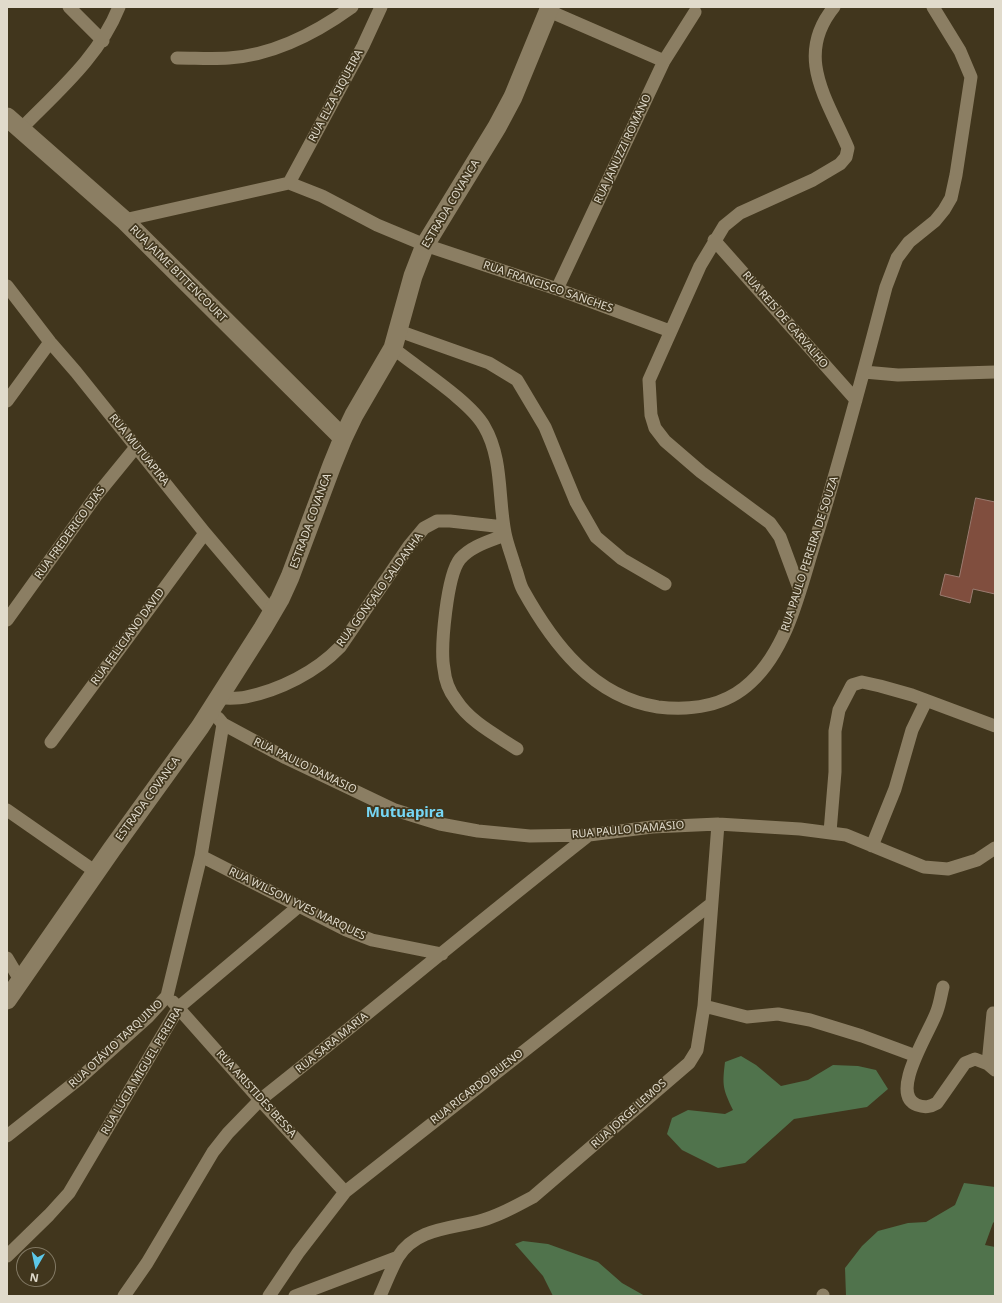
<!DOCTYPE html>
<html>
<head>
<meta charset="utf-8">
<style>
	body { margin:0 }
	#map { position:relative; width:1002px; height:1303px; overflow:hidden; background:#41361d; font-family:"Noto Sans",sans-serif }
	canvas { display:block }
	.frame { position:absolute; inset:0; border:8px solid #e1dbcc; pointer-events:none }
	.north { position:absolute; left:16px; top:1247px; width:40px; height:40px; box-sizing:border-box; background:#41361d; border:1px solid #817863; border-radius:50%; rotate:189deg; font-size:11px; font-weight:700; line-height:16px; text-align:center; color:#e1dbcc }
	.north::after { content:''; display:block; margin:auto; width:14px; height:18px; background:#5cc7e8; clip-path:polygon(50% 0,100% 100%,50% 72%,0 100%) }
</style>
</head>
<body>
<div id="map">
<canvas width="1002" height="1303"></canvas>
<div class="frame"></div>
<div class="north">N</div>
</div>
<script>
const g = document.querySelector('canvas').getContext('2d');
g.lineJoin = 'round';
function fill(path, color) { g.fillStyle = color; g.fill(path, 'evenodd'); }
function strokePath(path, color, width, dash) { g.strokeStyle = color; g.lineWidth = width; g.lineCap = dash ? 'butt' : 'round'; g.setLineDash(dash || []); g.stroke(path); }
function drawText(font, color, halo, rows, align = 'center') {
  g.font = font + ' "Noto Sans",sans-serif'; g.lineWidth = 3.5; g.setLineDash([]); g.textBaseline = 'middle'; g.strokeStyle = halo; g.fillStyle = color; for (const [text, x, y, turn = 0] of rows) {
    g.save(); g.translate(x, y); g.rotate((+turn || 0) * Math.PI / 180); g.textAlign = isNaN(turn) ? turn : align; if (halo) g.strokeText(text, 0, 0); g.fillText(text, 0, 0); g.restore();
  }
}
fill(new Path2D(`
	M741,1056L756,1065L781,1086L808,1080L833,1065L858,1066L876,1070L888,1089L867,1107L794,1119L745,1163L718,1168L682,1150L667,1134L672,1118L688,1110L725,1114L733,1110C723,1089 722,1086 725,1062Z
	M964,1183L995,1187V1221L993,1223L985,1245L995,1247V1296H846L845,1268L862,1246L878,1231L908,1223L926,1222L955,1205Z
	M523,1241L548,1244L598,1262L622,1283L645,1296H553L543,1276L515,1244Z`), '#50734c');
const building = new Path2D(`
	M976,498L995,502V594L973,589L970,603L940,595L945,574L959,577Z`);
fill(building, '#804e3e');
strokePath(building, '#9a7b70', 1);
strokePath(new Path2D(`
	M69,7L103,41
	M549,11L664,61
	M177,58C195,58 212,59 229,58C275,55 316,33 352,7
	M21,129C58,91 99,57 119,7
	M289,183L363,46L381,7
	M124,220L289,183L322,196L377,225L425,245L557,289L670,331
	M714,240L856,400
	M7,286L50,342L76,372L205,533L272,612
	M557,289L664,61L695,12
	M399,331L489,363L517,380L545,427L576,502L596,537L622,559L665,584
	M393,348C416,367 470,401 484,426C503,458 498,498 505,533C507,544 512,556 515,567C518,574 519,583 523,590C553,644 593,697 658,707C691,711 726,706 751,682C789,647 801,585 816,538C842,455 864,371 886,287L897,258L909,242L935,221L944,210L951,198L956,175L971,77L960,51L933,7
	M864,372L898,375L995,372
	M7,401L50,342
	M505,535C490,541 471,546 460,559C447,575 440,648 444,669C445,680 449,691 456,700C470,722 496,735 517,749
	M800,591L780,537L770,523L701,472L665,441L655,428L651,415L649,380L700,266L724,226L740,213L813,180L840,164L846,157L848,148C827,99 794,56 834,7
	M7,620L96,496L136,447
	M218,698C227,698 237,699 246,697C280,690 316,672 340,647L409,546L424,528L437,521H450L504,527
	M223,724L286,758L395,810L440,824L478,831L530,836L589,835L652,827L718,824L800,829L846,835L924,867L948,869L977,860L995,848
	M51,742L205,533
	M7,810L96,872
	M830,832L835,772V731L839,710L852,685L862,682L880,686L912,695L995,726
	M872,846L895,789L912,730L926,701
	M201,856L346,930L372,940L442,954
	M7,958L20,980
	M943,987C941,995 940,1003 937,1011C931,1030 888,1094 917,1105C925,1108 930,1107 937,1103L965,1063L975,1059L988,1064
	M173,1002L260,1100L345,1192
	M704,1006L747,1017L778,1014L810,1020L862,1036L916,1056
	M993,1013L988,1064L995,1070
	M7,1136L79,1079L148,1017L167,996L201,856L223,724L218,718
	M7,1256L49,1215L69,1193L179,1007L299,906
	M823,1295V1296
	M124,1296L147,1263L213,1152L228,1133L260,1100C370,1013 478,922 589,835
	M269,1296L298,1253L345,1192L711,904
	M295,1296L398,1257
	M380,1296C386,1283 391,1269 398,1257C417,1227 453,1229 483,1220C501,1215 516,1206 533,1197L689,1063L697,1050L704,1006L718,824`), '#8b7e63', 13);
strokePath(new Path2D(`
	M7,117L124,220L343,438
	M7,1000L112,849L200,727L263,628L280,599L290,577L332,465L343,438L354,415L393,348L413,276L425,245L497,127L513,97L550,7`), '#8b7e63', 19);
drawText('11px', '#e1dbcc', '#41361d', [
	["RUA ELZA SIQUEIRA",336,96,-62],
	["RUA JANUZZI ROMANO",623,149,-65],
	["ESTRADA COVANCA",451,204,-59],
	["RUA JAIME BITTENCOURT",178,274,45],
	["RUA FRANCISCO SANCHES",548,287,19],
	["RUA REIS DE CARVALHO",785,320,49],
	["RUA MUTUAPIRA",139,450,51],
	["ESTRADA COVANCA",311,521,-70],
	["RUA FREDERICO DIAS",70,533,-54],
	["RUA PAULO PEREIRA DE SOUZA",810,554,-72],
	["RUA GONÇALO SALDANHA",380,590,-54],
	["RUA FELICIANO DAVID",128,637,-54],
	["RUA PAULO DAMASIO",305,766,26],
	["ESTRADA COVANCA",148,799,-54],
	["RUA PAULO DAMASIO",628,830,-5],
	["RUA WILSON YVES MARQUES",297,904,26],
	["RUA SARA MARIA",332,1043,-39],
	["RUA OTÁVIO TARQUINO",116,1044,-43],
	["RUA LÚCIA MIGUEL PEREIRA",142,1071,-59],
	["RUA RICARDO BUENO",477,1087,-38],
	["RUA ARISTIDES BESSA",256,1094,48],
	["RUA JORGE LEMOS",629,1114,-42]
]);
drawText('bold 15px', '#76d6f4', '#41361d', [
	["Mutuapira",405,813]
]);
</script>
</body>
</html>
